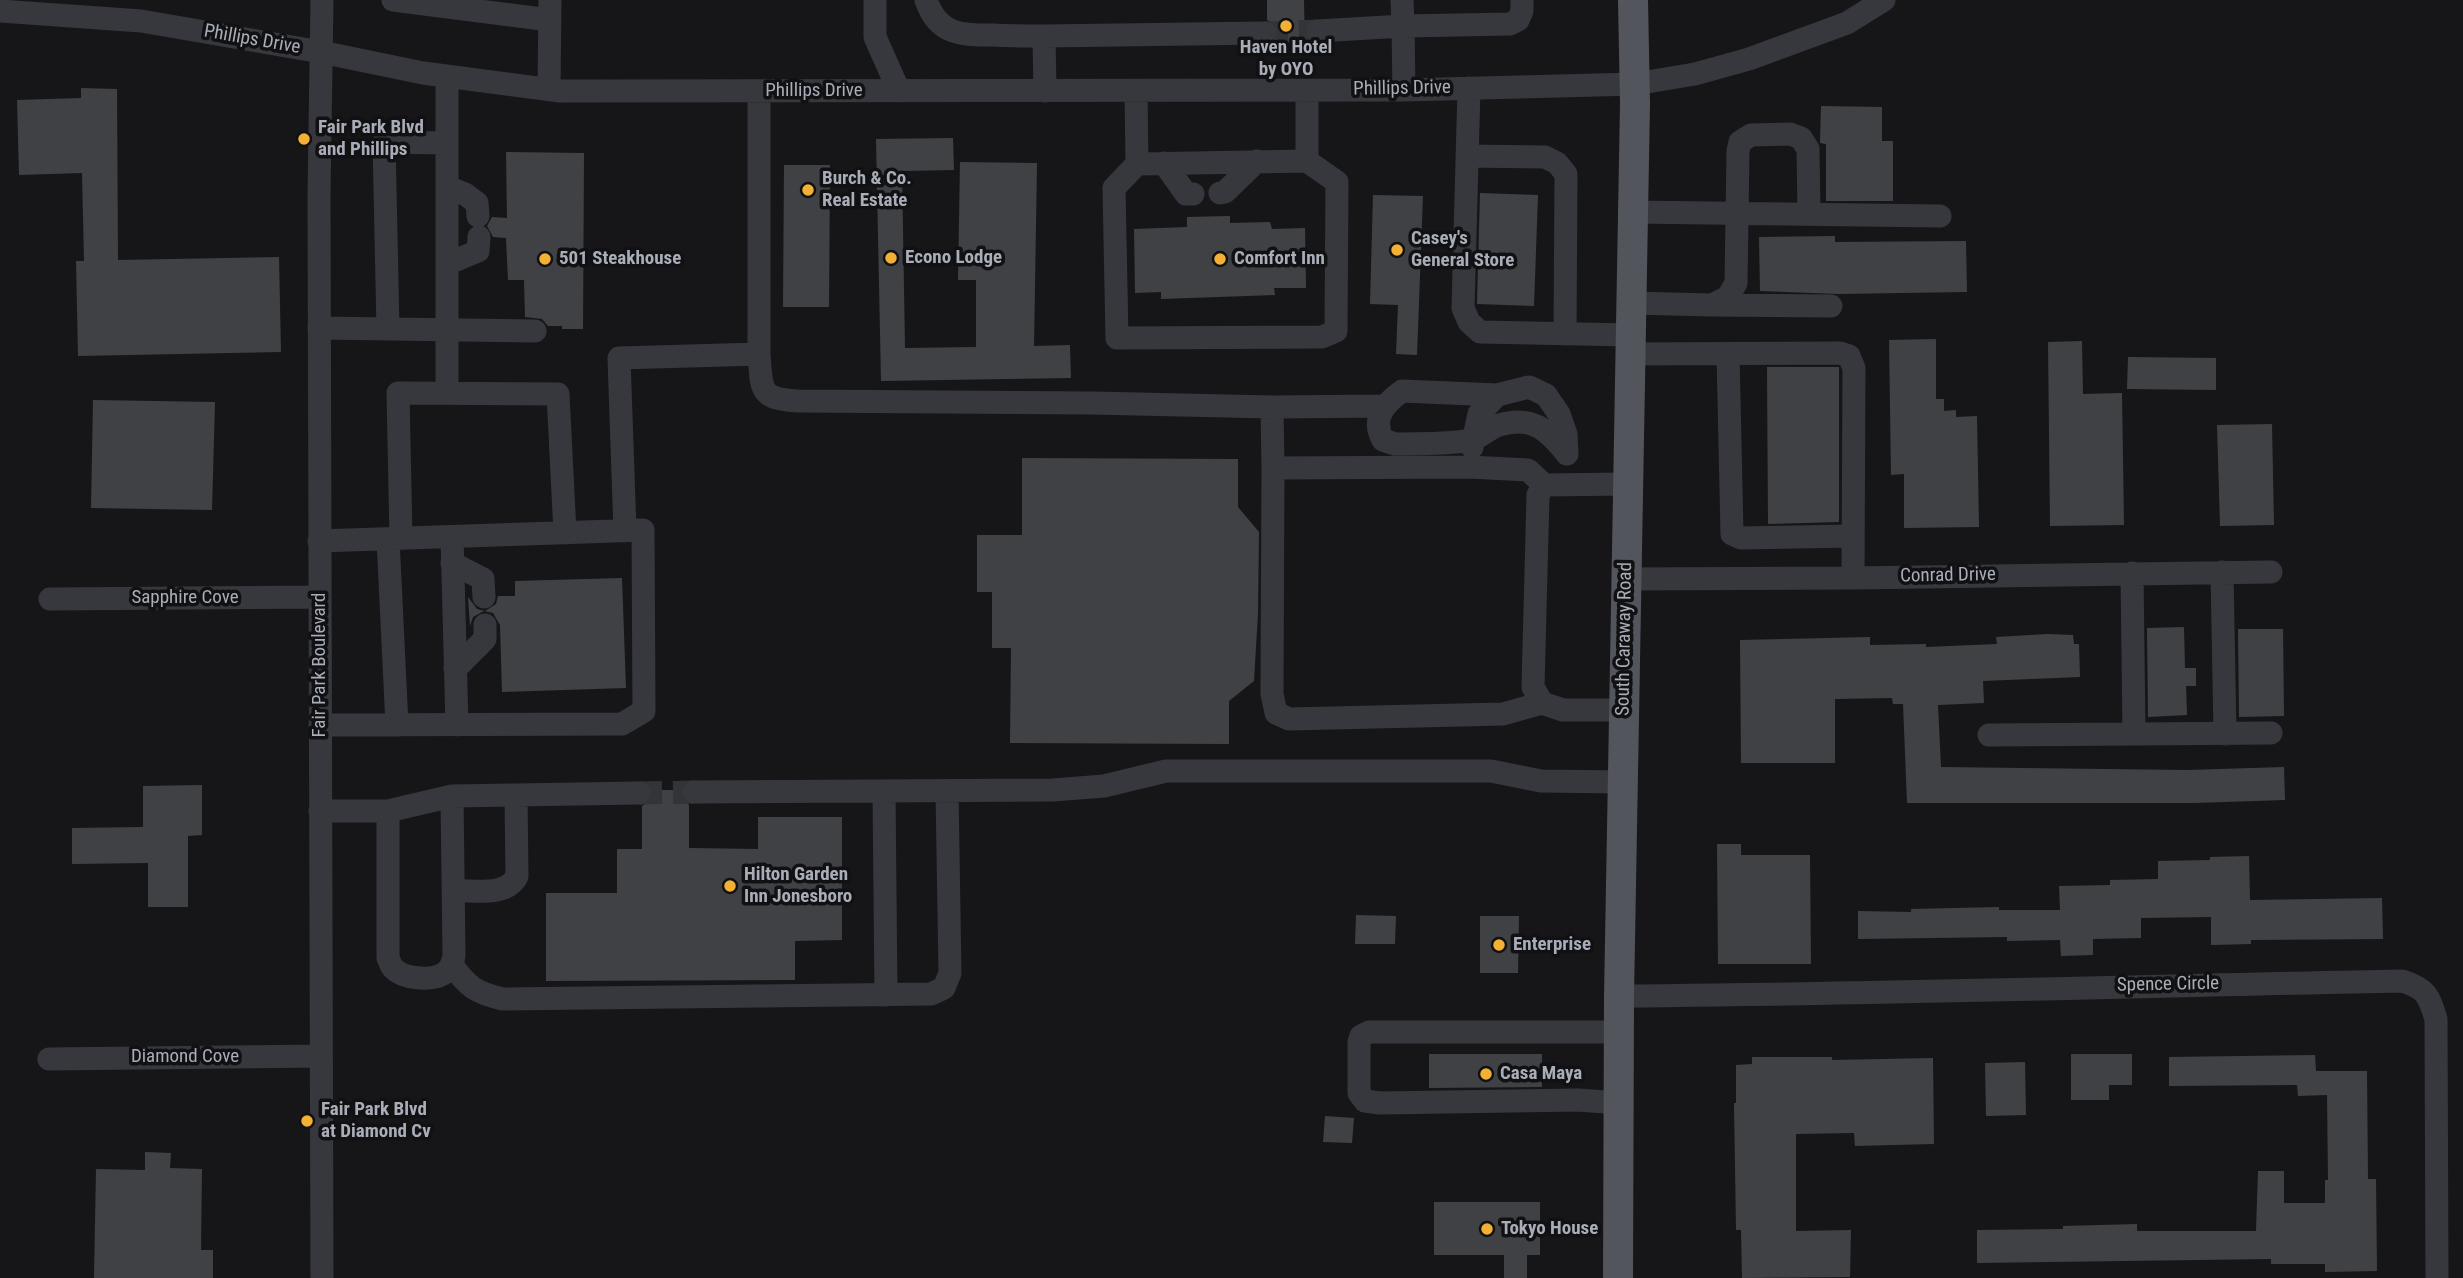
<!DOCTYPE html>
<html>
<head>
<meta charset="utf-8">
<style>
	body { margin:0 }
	canvas { display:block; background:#161618 }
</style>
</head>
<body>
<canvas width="2463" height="1278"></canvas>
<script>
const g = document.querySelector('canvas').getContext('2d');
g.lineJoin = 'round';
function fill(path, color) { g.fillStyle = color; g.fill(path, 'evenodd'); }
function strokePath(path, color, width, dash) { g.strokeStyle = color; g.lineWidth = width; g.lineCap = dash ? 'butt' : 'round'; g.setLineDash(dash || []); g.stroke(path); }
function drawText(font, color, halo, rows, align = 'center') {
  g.font = font + ' "Roboto Condensed",sans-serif'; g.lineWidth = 7; g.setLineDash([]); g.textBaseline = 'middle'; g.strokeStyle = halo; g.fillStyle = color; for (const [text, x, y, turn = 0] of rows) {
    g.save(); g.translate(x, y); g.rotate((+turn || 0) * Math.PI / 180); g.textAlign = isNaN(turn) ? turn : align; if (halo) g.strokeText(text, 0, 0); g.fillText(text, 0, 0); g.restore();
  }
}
fill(new Path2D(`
	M1267,0H1304L1305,49H1267V46L1277,40L1279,33L1277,25L1267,20Z
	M81,88L117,89L118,260L279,257L281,352L78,356L76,261H84L82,173L19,175L17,100L81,98Z
	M1821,106L1882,107V141H1893V201H1826V144L1820,143Z
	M953,138L954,170L902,171L905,348L976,347V280H958L960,162L1037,163L1034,346L1070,345L1071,378L881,381L876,139Z
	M506,152L584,153L583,329H562V326H548L542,319L525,317L524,280H508L506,238L493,237L487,226L492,217L507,218Z
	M784,165H830L829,307H783Z
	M1480,193L1538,195L1534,306L1477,304Z
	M1373,195L1423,196L1417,355L1396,354L1398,305L1370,304Z
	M1230,216V223L1270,222L1272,229L1305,228L1306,288H1274L1275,295L1161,299V292L1135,293L1134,229L1187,227V217Z
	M1835,236V242L1966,241L1967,292L1838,294L1760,291L1759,237Z
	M1936,339V399H1944V411L1956,410V417L1977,416L1979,527L1904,528V474L1891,475L1889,340Z
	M2082,341L2083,394L2122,393L2124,525L2050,526L2048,342Z
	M2128,357L2216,358V390L2127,389Z
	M1767,367H1839V522L1768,524Z
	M93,400L215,402L212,510L91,508Z
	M2272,424L2274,525L2220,526L2217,425Z
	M1022,458L1238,459V507L1259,532L1258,613L1254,681L1229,701V744L1010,743L1011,648H992V592H977V535H1022Z
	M622,578L626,688L502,692L500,625L493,613L484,611L473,617L470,626L468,597L477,609L485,611L496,604L498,596H515V581Z
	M2184,627L2185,668H2196V686H2186L2187,715L2148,717L2147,628Z
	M2238,629H2283L2284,716L2239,717Z
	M2048,634L2073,635L2074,644H2079L2080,677L1983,681L1984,703L1938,705L1941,767L2187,770L2284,767L2285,800L2194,803H1907L1903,704H1893L1892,698L1835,699V763H1741L1740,640L1870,637V645L1926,644V647L1997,644L1996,637Z
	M202,785V835L188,836V907H148V863L72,864V828L143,827V786Z
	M652,790H681L682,798L689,805V848L758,849V817H842V940L795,941V980L546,981V893H617V849H642V806L651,800Z
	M1717,844H1741V855H1810L1811,964H1718Z
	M2249,856L2250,900L2382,898L2383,939L2251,940V944L2211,945V917L2141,918V938L2093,939V955L2061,956L2060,940L2007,941V937L1858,939V911L1911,912V909L1999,907V910H2060L2059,886L2110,885V880L2158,879V861L2210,860V857Z
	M1356,915L1396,916L1395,944H1355Z
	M1480,916H1519L1518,973H1480Z
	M1429,1054H1542V1087L1429,1088Z
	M2071,1054H2132V1085H2109V1100H2071Z
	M2315,1055L2316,1071H2367L2368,1179H2376L2377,1271L2325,1272V1264H2271V1259L1977,1263V1230L2063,1229V1226L2137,1224V1231H2256L2258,1171H2284V1203H2325V1180H2328L2327,1095L2298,1096L2297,1085L2169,1086V1057Z
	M1752,1057H1832V1060L1933,1058L1934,1144L1855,1146L1854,1133L1796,1134V1231L1851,1230L1850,1277L1742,1278L1741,1230H1736L1734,1103H1736V1065L1752,1064Z
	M2025,1062L2026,1115L1986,1116L1985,1063Z
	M1325,1116L1354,1118L1352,1143L1323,1142Z
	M145,1152L171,1153L170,1168L202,1169L201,1250H213V1278H94L96,1169L145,1170Z
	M1434,1202H1540V1255H1527V1278H1504V1255H1434Z`), '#404145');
strokePath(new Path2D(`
	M1265,33L1318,31
	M639,793L694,792`), '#333438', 23, [23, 11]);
strokePath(new Path2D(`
	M393,0L550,20
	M875,0V37L899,91
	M926,0C938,35 961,35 993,35C1010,36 1027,36 1044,36L1045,91
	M1402,0L1403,26L1510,24L1518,20L1522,11V0
	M0,11L141,21L321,52L423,73L560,91L1404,90L1635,84L1695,74L1749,59L1847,23L1884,0
	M1318,31L1403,26L1404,90
	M1044,36L1265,33
	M447,77V393
	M1469,88L1463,308L1469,322L1480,332L1630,335
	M549,89L550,0
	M759,91V354C762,389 758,399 798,401L1092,403L1272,407L1273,468
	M1136,91L1137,164L1307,161V90
	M1467,156L1545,157L1557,163L1566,174L1565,334
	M1164,163L1186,194H1193
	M1137,164L1114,188L1117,338L1322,337L1336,331L1337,182L1307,161
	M447,187L465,194L477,203L478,216
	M1220,193L1225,192L1257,161
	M1633,212L1940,216
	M447,264L478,251L479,237
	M1631,303L1712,305L1728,297L1736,283L1738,151L1740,142L1751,135L1790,134L1801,138L1808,149L1809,214
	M1712,305L1831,306
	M319,328L535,331
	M388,329L384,142L447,143
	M1630,354L1840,353L1849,356L1854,368L1853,578
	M1728,354L1732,534L1741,538L1853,536
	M1497,395L1402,391C1384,404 1371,419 1383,440L1395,444C1419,443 1446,445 1470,440C1480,438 1489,428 1499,425C1532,415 1548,430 1567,454
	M1272,407L1384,406
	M1472,447L1479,414L1497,395L1529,387L1546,395L1559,414L1566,434L1567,454
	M625,531L619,358L759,354
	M452,537L457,725
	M401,538L398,393L558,394L565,533
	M388,539L397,725
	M319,541L643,530L644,711L622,724L320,725
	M452,563L483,579L484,597
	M2222,572L2225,734
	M1625,579L1853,578L2271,572
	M50,599L319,597
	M455,669L485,639V625
	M1542,703L1503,714L1289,719L1276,713L1272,694L1273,468L1469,467L1528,470L1544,485
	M1624,710H1563L1542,703L1533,687L1538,495L1544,485L1627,484
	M2134,734L2271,733
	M1989,735L2134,734L2132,573
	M884,791L886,995
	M694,792L1053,790L1104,786L1166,771H1491L1541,781L1623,782
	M320,811H388L452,796L639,793
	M388,811V958C390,962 391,966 393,968C403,979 431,981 443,974C451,970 453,963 454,955L452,796
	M454,891C474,890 507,897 517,876L516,796
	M452,965C468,987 476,993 503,999L931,994L944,988L950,973L947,791
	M1619,996C1880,994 2141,986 2402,981C2426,988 2429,996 2436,1019L2437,1278
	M1619,1032H1369L1361,1036L1359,1042V1093L1365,1101L1380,1103L1578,1100L1619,1103
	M49,1059L321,1056
	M322,1278L319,195L322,0`), '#37383d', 23);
strokePath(new Path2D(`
	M1618,1278L1619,996L1635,103L1633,0`), '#53555c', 30);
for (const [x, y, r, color] of [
	[1286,26,7,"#f2b134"],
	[304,139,7,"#f2b134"],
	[808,190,7,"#f2b134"],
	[1397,250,7,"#f2b134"],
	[891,258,7,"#f2b134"],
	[545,259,7,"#f2b134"],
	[1220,259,7,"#f2b134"],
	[730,886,7,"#f2b134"],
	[1499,945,7,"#f2b134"],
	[1486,1074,7,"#f2b134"],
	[307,1121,7,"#f2b134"],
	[1487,1229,7,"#f2b134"]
]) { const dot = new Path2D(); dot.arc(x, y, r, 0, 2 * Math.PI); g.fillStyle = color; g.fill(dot); strokePath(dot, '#111113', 2.5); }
drawText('19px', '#a8adb8', '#111113', [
	["Phillips Drive",252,40,10],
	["Phillips Drive",1402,89,-1],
	["Phillips Drive",814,91],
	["Conrad Drive",1948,576,-1],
	["Sapphire Cove",185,598],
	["South Caraway Road",1625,639,-89],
	["Fair Park Boulevard",320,665,-90],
	["Spence Circle",2168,985,-1],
	["Diamond Cove",185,1057]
]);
drawText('bold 19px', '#a8adb8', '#111113', [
	["Haven Hotel",1286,48,"center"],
	["by OYO",1286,70,"center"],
	["Fair Park Blvd",318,128],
	["and Phillips",318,150],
	["Burch & Co.",822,179],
	["Real Estate",822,201],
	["Casey's",1411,239],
	["General Store",1411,261],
	["Econo Lodge",905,258],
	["501 Steakhouse",559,259],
	["Comfort Inn",1234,259],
	["Hilton Garden",744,875],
	["Inn Jonesboro",744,897],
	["Enterprise",1513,945],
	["Casa Maya",1500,1074],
	["Fair Park Blvd",321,1110],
	["at Diamond Cv",321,1132],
	["Tokyo House",1501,1229]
], 'left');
</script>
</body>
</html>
